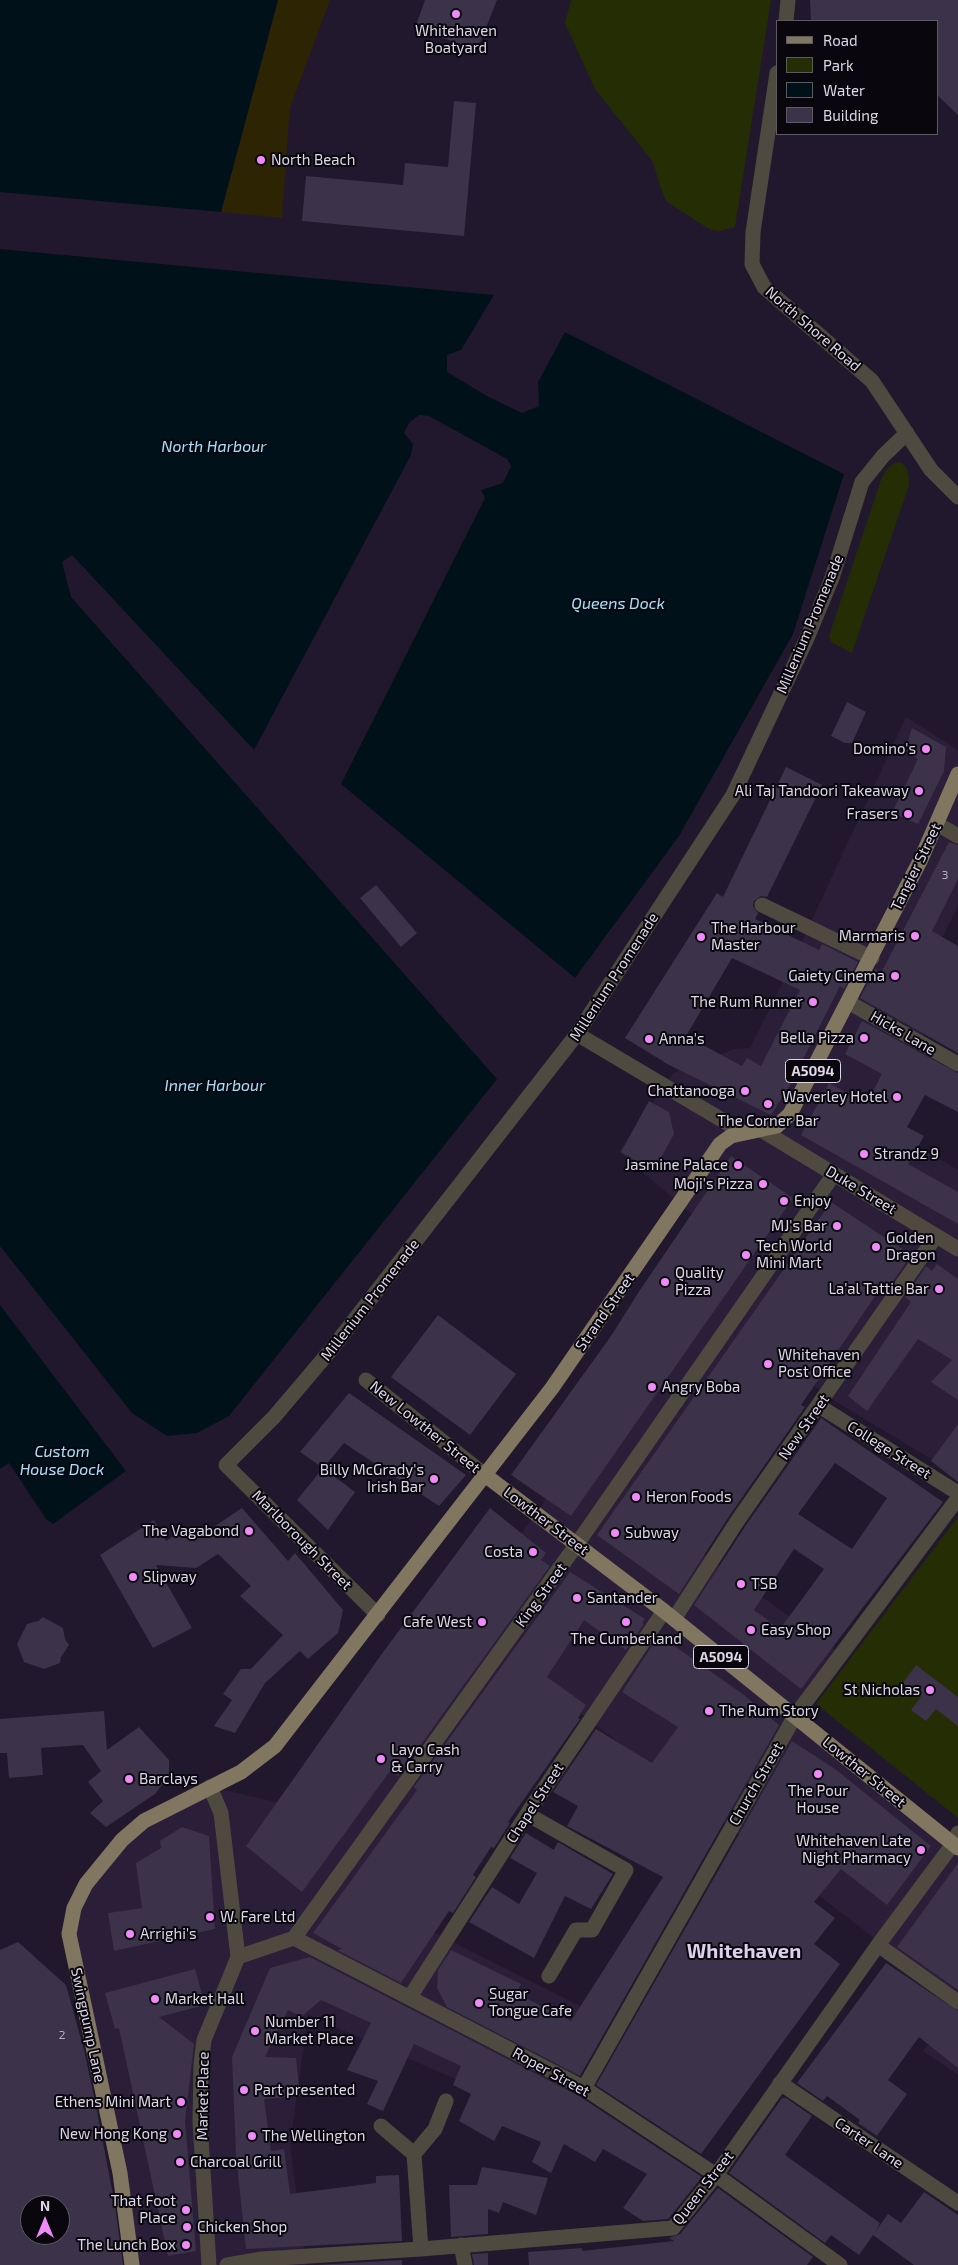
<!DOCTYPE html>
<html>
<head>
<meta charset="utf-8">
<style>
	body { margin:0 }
	#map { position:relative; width:958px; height:2265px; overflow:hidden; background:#22182d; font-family:"Exo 2",sans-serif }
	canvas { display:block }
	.legend { position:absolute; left:776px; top:20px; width:162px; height:115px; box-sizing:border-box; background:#09060e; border:1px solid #5e5a64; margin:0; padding:6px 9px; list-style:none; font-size:15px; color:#ded8e6 }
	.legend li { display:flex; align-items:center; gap:10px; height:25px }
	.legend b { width:25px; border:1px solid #5e5a64 }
	.north { position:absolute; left:20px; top:2195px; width:50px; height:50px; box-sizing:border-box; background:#09060e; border:1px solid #5e5a64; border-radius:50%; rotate:0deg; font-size:14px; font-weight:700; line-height:20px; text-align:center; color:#ded8e6 }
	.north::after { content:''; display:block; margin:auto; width:18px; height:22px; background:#ef8bf7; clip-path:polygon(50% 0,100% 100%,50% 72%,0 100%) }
</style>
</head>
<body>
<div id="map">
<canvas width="958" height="2265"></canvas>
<ul class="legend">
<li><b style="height:6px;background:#817760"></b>Road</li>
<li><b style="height:14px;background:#242d04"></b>Park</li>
<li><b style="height:14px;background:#00111a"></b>Water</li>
<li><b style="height:14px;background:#3c3249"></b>Building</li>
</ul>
<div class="north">N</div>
</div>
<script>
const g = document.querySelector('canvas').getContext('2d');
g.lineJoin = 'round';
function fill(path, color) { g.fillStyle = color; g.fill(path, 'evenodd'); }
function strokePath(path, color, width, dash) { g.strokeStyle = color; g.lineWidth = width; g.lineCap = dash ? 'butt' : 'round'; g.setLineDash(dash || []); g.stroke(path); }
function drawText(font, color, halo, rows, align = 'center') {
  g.font = font + ' "Exo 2",sans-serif'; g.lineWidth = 4; g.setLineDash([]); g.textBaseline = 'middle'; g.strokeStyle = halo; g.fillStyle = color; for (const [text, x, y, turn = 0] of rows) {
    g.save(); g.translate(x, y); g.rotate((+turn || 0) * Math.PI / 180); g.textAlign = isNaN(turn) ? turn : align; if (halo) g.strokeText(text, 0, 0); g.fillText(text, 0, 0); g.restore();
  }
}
fill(new Path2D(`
	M906,717L958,750V907L937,946L958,965L880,1124L958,1170V1475L836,1402L789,1367L677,1535L841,1654L795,1716L958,1848V2002L546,1687L403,1917L610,2021L548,2119L308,2015L290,2145L306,2265H131L69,1934L74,1908L122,1840L210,1787L316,1811L573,1463L721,1239L619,1152L673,1073L734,1049L750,1048L786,976Z
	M958,2006V2075L923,2051Z`), '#2a1e39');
fill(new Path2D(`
	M571,0H771L735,227L719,231L709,229L666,201L659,183L653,162L595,89L565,23Z
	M899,462C909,466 909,475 909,485L852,653L831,642L829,636L881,480C885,472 889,463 899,462Z
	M958,1517V1818L816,1704Z`), '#242d04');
fill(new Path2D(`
	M278,0H330L290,108L282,218L221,212Z`), '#2c2403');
fill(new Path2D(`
	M0,0H278L221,212L0,192Z
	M0,249L494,295L461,350L447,355V372L487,396L522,413L539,406L538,382L565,332L844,474L793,634L679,836L575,978L341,784L485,498L481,490L503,483L511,466L507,459L429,416L419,415L409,423L404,433L413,444L411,455L254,750L72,555L62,562L71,597L497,1079L229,1416L197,1433L167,1436L132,1413L0,1246Z
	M0,1305L126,1471L53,1524L46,1519L9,1463L0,1469Z`), '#00111a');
fill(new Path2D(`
	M425,0H497L477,50L415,28Z
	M810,0H958V115L937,95V21H811Z
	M454,101L476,103L464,236L302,221L306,176L403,185L405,163L448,167Z
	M847,702L866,712L852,743H845L831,736Z
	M912,728L946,747L944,771L918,824L892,813L918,759L905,751Z
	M786,767L822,785L767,897L761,896L754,901L753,906L758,913L755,919L819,950L822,944L858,962L844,989L840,986L791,1083L771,1115L669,1065L625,1038L717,893L723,897ZM732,958L800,990L761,1066L747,1058L742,1066L686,1036Z
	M949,842L958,845V879L932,931L958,946V1053L860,998L875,969L881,973Z
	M376,885L417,933L401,947L360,898Z
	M862,1021L958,1073V1112L925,1095L907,1127L924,1136L908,1164L958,1192V1224L801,1135L829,1083L866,1104L882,1074L845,1054Z
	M649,1101L669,1112L674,1134L653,1172L621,1152Z
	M731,1156L793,1198L571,1516L511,1475L611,1336L640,1290Z
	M831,1202L911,1255L890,1286L884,1283L801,1405L805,1407L730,1515L679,1594L597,1535Z
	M937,1264L958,1279V1400L931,1382L952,1360L918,1339L867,1411L848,1396L911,1302L905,1297L926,1266L932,1271Z
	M438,1315L516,1374L470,1435L391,1377Z
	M349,1393L466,1475L439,1506L344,1443L323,1468L300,1452Z
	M821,1418L943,1502L801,1689L694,1605L746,1525ZM835,1463L887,1498L852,1549L798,1514ZM794,1549L824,1569L780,1629L754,1610Z
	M958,1424V1482L931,1461Z
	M323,1468L355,1492L328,1530L297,1500Z
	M242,1508L288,1561L295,1553L343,1610L338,1633L308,1659L300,1651L265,1683L235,1733L214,1726L232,1700L223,1694L241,1669H251L283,1635L240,1596L251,1586L218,1554L196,1568L156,1565L192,1628L153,1648L100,1555L154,1520L166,1541L182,1530L194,1540Z
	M490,1508L546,1553L541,1560L550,1566L398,1776L390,1771L302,1892L246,1846L381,1655Z
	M570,1572L645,1619L642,1623L644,1624L626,1650L584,1620L547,1677L586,1705L578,1718L580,1719L508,1822L510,1823L494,1848L491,1847L473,1875L476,1877L453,1913L449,1911L401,1983L337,1950L342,1949L313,1933L417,1790L414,1787Z
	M43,1617L63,1628L65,1639L69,1645L61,1657L60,1663L44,1669L24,1662L17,1644L27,1624L38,1621Z
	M659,1635L744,1695L779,1725L580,2076L447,2007L437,1988L438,1970L451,1950L521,1984L516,1993L571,2021L663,1877L567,1826L578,1806L553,1792L596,1729L652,1763L678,1727L622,1692Z
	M916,1665L958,1697V1726L936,1709L926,1721L911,1710L921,1697L903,1683Z
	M104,1711L107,1750L139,1727L169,1760V1776L155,1794L106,1827L90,1813L103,1801L88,1782L101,1771L83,1745L41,1748L43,1775L9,1778L7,1753H0V1719Z
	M792,1741L835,1769L931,1846L887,1905L841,1869L814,1902L835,1918L814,1944L840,1964L701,2154L596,2085Z
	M182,1827L209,1836L215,1929L114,1951L108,1913L142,1908L136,1863L161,1848L160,1841Z
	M526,1833L554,1850L558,1842L613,1874L591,1909L565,1896L534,1958L469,1922L492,1887L519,1904L537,1873L510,1858Z
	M958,1863V1990L897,1947Z
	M18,1942L66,1985L84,2050L96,2106L115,2205L123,2265H0V1950ZM30,2205H60V2235H30Z
	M310,1957L579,2096L702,2177L668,2219L643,2221L623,2208L647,2174L603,2149L595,2162L564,2144L551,2173L532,2162L541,2142L502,2126L494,2141L459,2121L471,2094L453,2085L461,2066L414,2044L383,2111L367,2104L378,2081L347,2070L371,2023L321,2000L301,2017L288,2010L265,2057L296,2058L300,2096L264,2099L271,2151L284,2149L290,2194L376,2183V2176L399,2175L402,2241L246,2249L236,2155L232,2057L270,1968Z
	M886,1963L958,2011V2068L919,2037L888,2080L907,2094L877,2136L858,2123L860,2120L827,2096L823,2101L797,2083Z
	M195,1969L205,2005L159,2017L194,2044L185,2121L196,2251L168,2256L119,2028L115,2029L105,1993Z
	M782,2098H786L812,2116L785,2155L880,2223L875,2232L888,2214L901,2223L924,2192L958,2215V2265H914L873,2235L859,2255L831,2235L825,2243L729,2173Z
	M482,2167L548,2178L536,2215L503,2202L499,2213L488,2209V2234L451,2237L449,2185H477Z
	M718,2188L813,2257L807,2265H529L528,2252L582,2248V2251L674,2241L669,2238L680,2234Z
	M488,2253V2265H474L472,2254Z
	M402,2260V2265H316Z`), '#3c3249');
strokePath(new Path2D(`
	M786,21L788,0
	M777,73L753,232L752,264L764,287L872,381L931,470L958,497
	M937,824L958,836
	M762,905L872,958
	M848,1002L958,1064
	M577,1034L744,1133
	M763,1131L958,1249
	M366,1380L485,1475
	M819,1406L958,1493
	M378,1615L226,1465L274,1417L330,1351L577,1034L733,795L808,636L832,578L862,482L883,456L907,433
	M674,1619L738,1520L936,1236
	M527,1814L626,1870L592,1930H576L549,1976
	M294,1938L577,1544L834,1174
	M878,1945L958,2002
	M238,1957L294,1938L584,2088L716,2175L840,2265
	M410,1997L527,1814L664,1611
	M780,2083L958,2203
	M584,2088L795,1716L958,1498
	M381,2126L414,2154L421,2249
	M414,2154L435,2129L446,2101
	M461,2245L465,2265
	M209,2265L200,2122L201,2064L204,2040L238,1957L221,1813L210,1787
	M227,2265L262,2259L421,2249L673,2228L716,2175L878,1945L953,1844L958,1833`), '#4f4a3f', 15);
strokePath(new Path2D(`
	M485,1475L664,1611L958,1848
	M132,2265L120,2173L69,1934L74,1908L86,1884L122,1840L144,1821L241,1772L275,1746L552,1388L720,1144L731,1136L777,1126L790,1114L921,859L958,774`), '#817760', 15);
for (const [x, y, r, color] of [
	[456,14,5,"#ef8bf7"],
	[261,160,5,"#ef8bf7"],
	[926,749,5,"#ef8bf7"],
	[919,791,5,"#ef8bf7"],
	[908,814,5,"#ef8bf7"],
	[915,936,5,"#ef8bf7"],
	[701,937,5,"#ef8bf7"],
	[895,976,5,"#ef8bf7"],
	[813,1002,5,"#ef8bf7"],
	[864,1038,5,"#ef8bf7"],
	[649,1039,5,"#ef8bf7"],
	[745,1091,5,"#ef8bf7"],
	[897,1097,5,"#ef8bf7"],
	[768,1104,5,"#ef8bf7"],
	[864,1154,5,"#ef8bf7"],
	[738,1165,5,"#ef8bf7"],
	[763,1184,5,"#ef8bf7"],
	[784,1201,5,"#ef8bf7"],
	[837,1226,5,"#ef8bf7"],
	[876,1247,5,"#ef8bf7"],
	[746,1255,5,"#ef8bf7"],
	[665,1282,5,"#ef8bf7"],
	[939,1289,5,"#ef8bf7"],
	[768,1364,5,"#ef8bf7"],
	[652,1387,5,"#ef8bf7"],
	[434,1479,5,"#ef8bf7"],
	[636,1497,5,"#ef8bf7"],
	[249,1531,5,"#ef8bf7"],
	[615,1533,5,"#ef8bf7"],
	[533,1552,5,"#ef8bf7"],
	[133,1577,5,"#ef8bf7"],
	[741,1584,5,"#ef8bf7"],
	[577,1598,5,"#ef8bf7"],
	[482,1622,5,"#ef8bf7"],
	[626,1622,5,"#ef8bf7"],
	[751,1630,5,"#ef8bf7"],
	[930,1690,5,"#ef8bf7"],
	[709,1711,5,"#ef8bf7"],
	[381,1759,5,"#ef8bf7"],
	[818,1774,5,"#ef8bf7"],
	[129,1779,5,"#ef8bf7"],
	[921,1850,5,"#ef8bf7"],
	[210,1917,5,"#ef8bf7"],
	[130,1934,5,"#ef8bf7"],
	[155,1999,5,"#ef8bf7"],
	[479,2003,5,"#ef8bf7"],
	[255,2031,5,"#ef8bf7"],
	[244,2090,5,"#ef8bf7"],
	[181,2102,5,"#ef8bf7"],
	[177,2134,5,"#ef8bf7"],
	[252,2136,5,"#ef8bf7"],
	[180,2162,5,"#ef8bf7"],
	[186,2210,5,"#ef8bf7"],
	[187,2227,5,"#ef8bf7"],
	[186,2245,5,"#ef8bf7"]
]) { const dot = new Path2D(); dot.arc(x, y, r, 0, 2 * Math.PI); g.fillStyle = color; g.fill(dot); strokePath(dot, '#09060e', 2); }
drawText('12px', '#b6aebf', null, [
	["3",945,875],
	["2",62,2035]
]);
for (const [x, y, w] of [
	[813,1071,55],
	[721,1657,55]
]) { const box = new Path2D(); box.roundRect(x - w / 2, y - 11.5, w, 23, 4); g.fillStyle = '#09060e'; g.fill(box); strokePath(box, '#ded8e6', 1); }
drawText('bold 14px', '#ded8e6', null, [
	["A5094",813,1071],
	["A5094",721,1657]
]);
drawText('15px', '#ded8e6', '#09060e', [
	["Whitehaven",456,31,"center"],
	["Boatyard",456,48,"center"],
	["North Beach",271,160],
	["Domino's",916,749,"right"],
	["Ali Taj Tandoori Takeaway",909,791,"right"],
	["Frasers",898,814,"right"],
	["The Harbour",711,928],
	["Master",711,945],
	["Marmaris",905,936,"right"],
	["Gaiety Cinema",885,976,"right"],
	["The Rum Runner",803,1002,"right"],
	["Bella Pizza",854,1038,"right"],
	["Anna's",659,1039],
	["Chattanooga",735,1091,"right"],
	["Waverley Hotel",887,1097,"right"],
	["The Corner Bar",768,1121,"center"],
	["Strandz 9",874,1154],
	["Jasmine Palace",728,1165,"right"],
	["Moji's Pizza",753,1184,"right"],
	["Enjoy",794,1201],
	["MJ's Bar",827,1226,"right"],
	["Golden",886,1238],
	["Dragon",886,1255],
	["Tech World",756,1246],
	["Mini Mart",756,1263],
	["Quality",675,1273],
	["Pizza",675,1290],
	["La'al Tattie Bar",929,1289,"right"],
	["Whitehaven",778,1355],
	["Post Office",778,1372],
	["Angry Boba",662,1387],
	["Billy McGrady's",424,1470,"right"],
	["Irish Bar",424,1487,"right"],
	["Heron Foods",646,1497],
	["The Vagabond",239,1531,"right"],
	["Subway",625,1533],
	["Costa",523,1552,"right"],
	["Slipway",143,1577],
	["TSB",751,1584],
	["Santander",587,1598],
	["Cafe West",472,1622,"right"],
	["Easy Shop",761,1630],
	["The Cumberland",626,1639,"center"],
	["St Nicholas",920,1690,"right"],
	["The Rum Story",719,1711],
	["Layo Cash",391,1750],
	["& Carry",391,1767],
	["Barclays",139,1779],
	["The Pour",818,1791,"center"],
	["House",818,1808,"center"],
	["Whitehaven Late",911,1841,"right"],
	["Night Pharmacy",911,1858,"right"],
	["W. Fare Ltd",220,1917],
	["Arrighi's",140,1934],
	["Sugar",489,1994],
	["Tongue Cafe",489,2011],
	["Market Hall",165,1999],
	["Number 11",265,2022],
	["Market Place",265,2039],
	["Part presented",254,2090],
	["Ethens Mini Mart",171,2102,"right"],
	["New Hong Kong",167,2134,"right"],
	["The Wellington",262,2136],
	["Charcoal Grill",190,2162],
	["That Foot",176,2201,"right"],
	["Place",176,2218,"right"],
	["Chicken Shop",197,2227],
	["The Lunch Box",176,2245,"right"]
], 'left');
drawText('15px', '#ded8e6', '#09060e', [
	["North Shore Road",813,329,41],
	["Millenium Promenade",810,624,-67],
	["Tangier Street",916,867,-64],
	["Millenium Promenade",614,977,-57],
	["Hicks Lane",903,1033,30],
	["Duke Street",861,1190,31],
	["Millenium Promenade",370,1300,-52],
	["Strand Street",605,1312,-55],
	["New Lowther Street",425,1427,39],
	["New Street",804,1427,-55],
	["College Street",889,1450,32],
	["Lowther Street",546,1521,37],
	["Marlborough Street",302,1540,45],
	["King Street",541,1595,-54],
	["Lowther Street",864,1772,39],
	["Church Street",756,1784,-60],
	["Chapel Street",535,1803,-57],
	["Swingpump Lane",88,2025,78],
	["Roper Street",551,2072,29],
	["Market Place",203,2096,-89],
	["Carter Lane",869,2143,34],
	["Queen Street",703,2188,-52]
]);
drawText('italic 16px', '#a1e1fb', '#09060e', [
	["North Harbour",214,447],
	["Queens Dock",618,604],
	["Inner Harbour",215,1086],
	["Custom",62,1452],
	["House Dock",62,1470]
]);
drawText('bold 20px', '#dcd0ed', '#09060e', [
	["Whitehaven",744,1951]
]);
</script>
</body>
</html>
